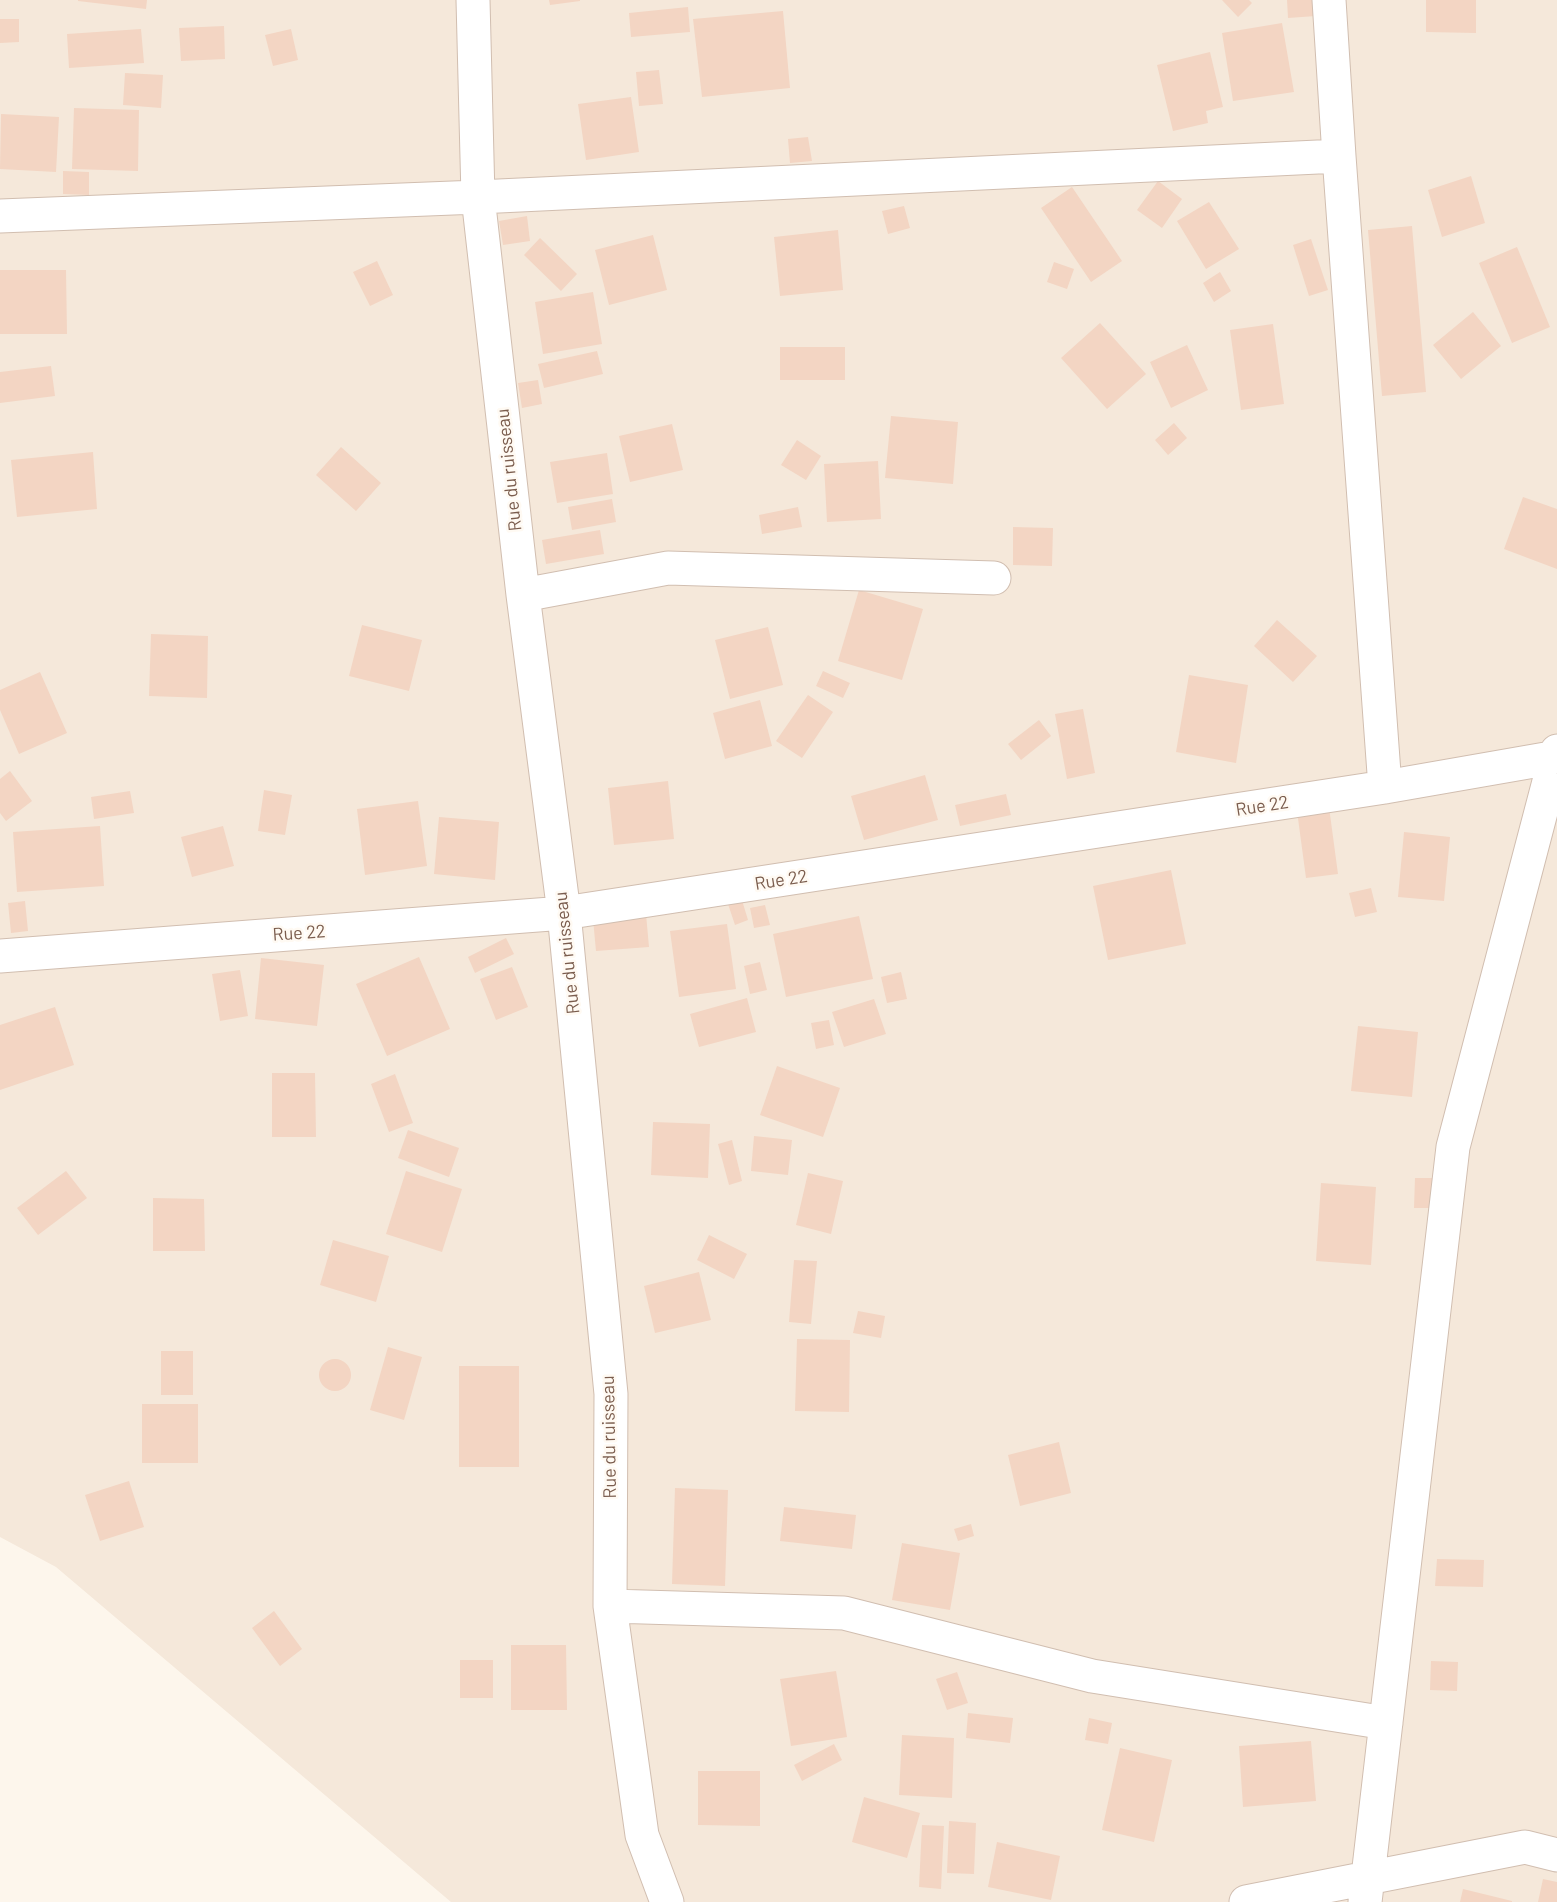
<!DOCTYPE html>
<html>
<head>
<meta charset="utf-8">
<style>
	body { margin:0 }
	canvas { display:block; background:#fdf6ec }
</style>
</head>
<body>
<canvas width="1557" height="1902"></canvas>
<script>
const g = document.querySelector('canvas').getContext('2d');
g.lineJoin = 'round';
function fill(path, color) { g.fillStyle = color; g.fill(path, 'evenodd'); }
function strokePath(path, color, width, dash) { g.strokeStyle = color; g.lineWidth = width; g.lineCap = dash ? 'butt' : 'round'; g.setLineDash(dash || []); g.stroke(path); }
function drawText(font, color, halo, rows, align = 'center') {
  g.font = font + ' Barlow,sans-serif'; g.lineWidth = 5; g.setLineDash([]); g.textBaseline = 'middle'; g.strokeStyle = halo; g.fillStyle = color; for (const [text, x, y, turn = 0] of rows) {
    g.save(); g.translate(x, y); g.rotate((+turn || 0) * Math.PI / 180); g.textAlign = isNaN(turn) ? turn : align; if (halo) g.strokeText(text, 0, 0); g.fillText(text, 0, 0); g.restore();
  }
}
fill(new Path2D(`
	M0,0H1557V1902H451L56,1567L0,1537Z`), '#f5e8da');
fill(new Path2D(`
	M78,0H147L146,9L78,1Z
	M549,0H580V1L550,5Z
	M1222,0H1249L1252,3L1238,17Z
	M1287,0H1315L1316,16L1288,18Z
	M1426,0H1476V33L1426,32Z
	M688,7L690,32L631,37L629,13Z
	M783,11L790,88L702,97L693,19Z
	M0,19H19V42L0,43Z
	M1282,23L1294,92L1233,101L1222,33Z
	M224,26L225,59L181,61L179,28Z
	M141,29L144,63L69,68L67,34Z
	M291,29L298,60L273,66L265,35Z
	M1210,52L1223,107L1206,111L1208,123L1173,131L1157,65Z
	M659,70L663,104L639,106L636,72Z
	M125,73L163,75L161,108L123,105Z
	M631,97L639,152L586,160L578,104Z
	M74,108L139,110L138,171L72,169Z
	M1,114L59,117L56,172L0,169Z
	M808,137L812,161L790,163L788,139Z
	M63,171L89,172V195L63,194Z
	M1471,176L1485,223L1442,237L1428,190Z
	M1158,181L1182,199L1162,228L1137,210Z
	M1072,187L1122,261L1091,282L1041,208Z
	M1209,202L1239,249L1206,269L1177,221Z
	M904,206L910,228L888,234L882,211Z
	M527,216L530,241L503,245L499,221Z
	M1412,226L1426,392L1382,396L1368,230Z
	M838,230L843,290L780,296L774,237Z
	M653,235L667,290L609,305L595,250Z
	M540,238L577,274L561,291L524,255Z
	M1311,239L1328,290L1309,296L1293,245Z
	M1517,247L1550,327L1512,343L1479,263Z
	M377,261L393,295L370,306L353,272Z
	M1054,262L1074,269L1067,289L1047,282Z
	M0,270H66L67,334H0Z
	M1220,272L1231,291L1214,302L1203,283Z
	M593,292L602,344L543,354L535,302Z
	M1473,312L1501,346L1461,379L1433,345Z
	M1100,323L1146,374L1107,409L1061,358Z
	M1273,324L1284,404L1241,410L1230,330Z
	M1187,345L1208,390L1171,408L1150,362Z
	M780,347H845V380H780Z
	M597,351L603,374L544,388L538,364Z
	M51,366L55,396L0,403V372Z
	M538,380L542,404L522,408L518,383Z
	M891,416L958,422L953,484L885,478Z
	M1174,423L1187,438L1168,455L1155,440Z
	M672,424L683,470L630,482L619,436Z
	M797,440L821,456L806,480L781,465Z
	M341,447L381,483L356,511L316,475Z
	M93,452L97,509L17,517L11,460Z
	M607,453L613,494L557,503L550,462Z
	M878,461L881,519L827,522L824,464Z
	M1523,497L1557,509V569L1504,549Z
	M612,499L616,522L572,530L568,507Z
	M798,507L802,527L762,534L759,515Z
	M1013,527L1053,528L1052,566L1013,565Z
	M600,530L604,554L546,564L542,540Z
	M859,590L923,609L902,680L838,661Z
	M1277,620L1317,656L1293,682L1254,646Z
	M362,625L422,640L409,691L349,676Z
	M768,627L783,685L730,699L715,640Z
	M151,634L208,636L207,698L149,696Z
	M823,671L850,683L843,698L816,686Z
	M40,672L67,733L19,754L0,710V690Z
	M1189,675L1248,685L1236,763L1176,752Z
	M808,695L833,712L802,758L776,741Z
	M760,700L772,746L725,759L713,713Z
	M1083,709L1095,773L1067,779L1055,714Z
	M1039,720L1051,736L1021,760L1008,744Z
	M10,771L32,801L6,821L0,813V779Z
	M925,775L938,820L864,840L851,796Z
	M668,781L674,839L614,845L608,788Z
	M264,790L292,795L285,835L258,831Z
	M130,791L134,813L94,819L91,797Z
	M1006,794L1011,815L960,826L955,805Z
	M418,801L427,866L365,875L357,809Z
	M1329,807L1338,874L1306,878L1297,811Z
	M439,817L499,822L495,880L434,874Z
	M100,826L104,886L17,892L13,832Z
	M223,826L234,866L192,877L181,837Z
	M1404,832L1450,837L1444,901L1398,897Z
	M1171,870L1186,944L1108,960L1093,886Z
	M1371,888L1377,912L1355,917L1349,893Z
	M741,897L748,920L735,925L727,901Z
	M25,901L28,931L11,933L8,903Z
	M765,905L770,925L754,928L750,908Z
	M646,914L649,947L596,951L593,919Z
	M859,916L873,979L786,997L773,934Z
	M727,924L736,989L679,997L670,931Z
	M506,938L514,954L475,973L468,957Z
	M419,957L450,1029L387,1056L356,984Z
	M261,958L324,965L317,1026L255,1019Z
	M760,962L767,990L750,994L744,966Z
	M512,967L528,1007L496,1020L480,979Z
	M240,970L248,1016L220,1021L212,974Z
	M901,972L907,999L887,1003L881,977Z
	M747,998L756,1032L699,1047L690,1014Z
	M874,999L886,1034L844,1047L832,1012Z
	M55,1007L74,1065L0,1090V1025Z
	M829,1020L834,1045L816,1049L811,1023Z
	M1358,1026L1418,1032L1412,1097L1351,1091Z
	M777,1066L840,1088L823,1137L760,1115Z
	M272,1073H315L316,1137H272Z
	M395,1074L413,1123L389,1132L371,1084Z
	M653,1122L710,1124L708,1178L651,1175Z
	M408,1130L459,1148L449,1177L398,1158Z
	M754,1136L792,1140L788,1175L751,1171Z
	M732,1140L742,1181L729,1185L718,1144Z
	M66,1171L87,1198L38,1235L17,1208Z
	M406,1171L462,1189L442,1252L386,1234Z
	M808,1173L843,1181L831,1234L796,1225Z
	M1415,1178H1432L1431,1208H1414Z
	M1321,1183L1376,1187L1371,1265L1316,1261Z
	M153,1198L204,1199L205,1251H153Z
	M709,1235L747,1254L734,1279L697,1260Z
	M333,1240L389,1256L376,1302L320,1285Z
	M794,1260L817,1261L811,1324L789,1322Z
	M699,1272L711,1320L655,1333L644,1286Z
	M858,1311L885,1316L881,1338L853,1333Z
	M797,1339L850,1340L849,1412L795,1411Z
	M388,1347L422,1357L404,1420L370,1410Z
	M161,1351H193V1395H161Z
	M319 1375a16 16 0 1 1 32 0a16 16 0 1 1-32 0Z
	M459,1366H519V1467H459Z
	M142,1404H198V1463H142Z
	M1059,1442L1071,1493L1020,1506L1008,1455Z
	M129,1481L144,1527L100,1541L85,1495Z
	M675,1488L728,1490L725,1586L672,1584Z
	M784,1507L856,1515L852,1549L780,1541Z
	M971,1524L974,1536L958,1541L954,1529Z
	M902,1543L960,1553L950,1610L892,1600Z
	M1437,1559L1484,1560L1483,1587L1435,1586Z
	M274,1611L302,1649L280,1666L252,1628Z
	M511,1645H566L567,1710H511Z
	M460,1660H493V1698H460Z
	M1431,1661L1458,1662L1457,1691L1430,1690Z
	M836,1671L847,1737L791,1746L780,1679Z
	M957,1672L968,1703L947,1710L936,1679Z
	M968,1713L1013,1718L1010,1743L966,1738Z
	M1089,1718L1112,1723L1108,1744L1085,1740Z
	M902,1735L954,1738L952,1798L899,1795Z
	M1311,1741L1316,1801L1243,1807L1239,1746Z
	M834,1744L842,1760L802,1781L794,1765Z
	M1120,1748L1172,1760L1154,1842L1102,1830Z
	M698,1771H760V1826L698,1825Z
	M864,1797L920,1813L907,1858L852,1842Z
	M949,1821L976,1823L974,1874L947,1873Z
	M922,1825L944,1826L941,1889L919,1887Z
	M997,1842L1060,1856L1051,1900L988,1887Z
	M1543,1879L1557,1882V1902H1538Z
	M1463,1889L1512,1901V1902H1460Z`), '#f3d5c3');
const street = new Path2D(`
	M473,0L478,197L523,595L564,913L611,1394L610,1606L642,1835L667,1902
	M1329,0L1339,156L1385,787
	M0,216L478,197L1339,156
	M523,595L668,568L994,578
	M0,956L564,913L1385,787L1557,757
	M610,1606L844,1613L1092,1676L1386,1723
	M1246,1902L1525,1847L1557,1855
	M1365,1902L1453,1147L1557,751`);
strokePath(street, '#d1beb0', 35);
strokePath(street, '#fff', 33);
drawText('18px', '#7a5c4d', '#fffaf3', [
	["Rue du ruisseau",509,470,-96],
	["Rue 22",1262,806,-9],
	["Rue 22",781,880,-9],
	["Rue 22",299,933,-4],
	["Rue du ruisseau",567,953,-96],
	["Rue du ruisseau",609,1437,-91]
]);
</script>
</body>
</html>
